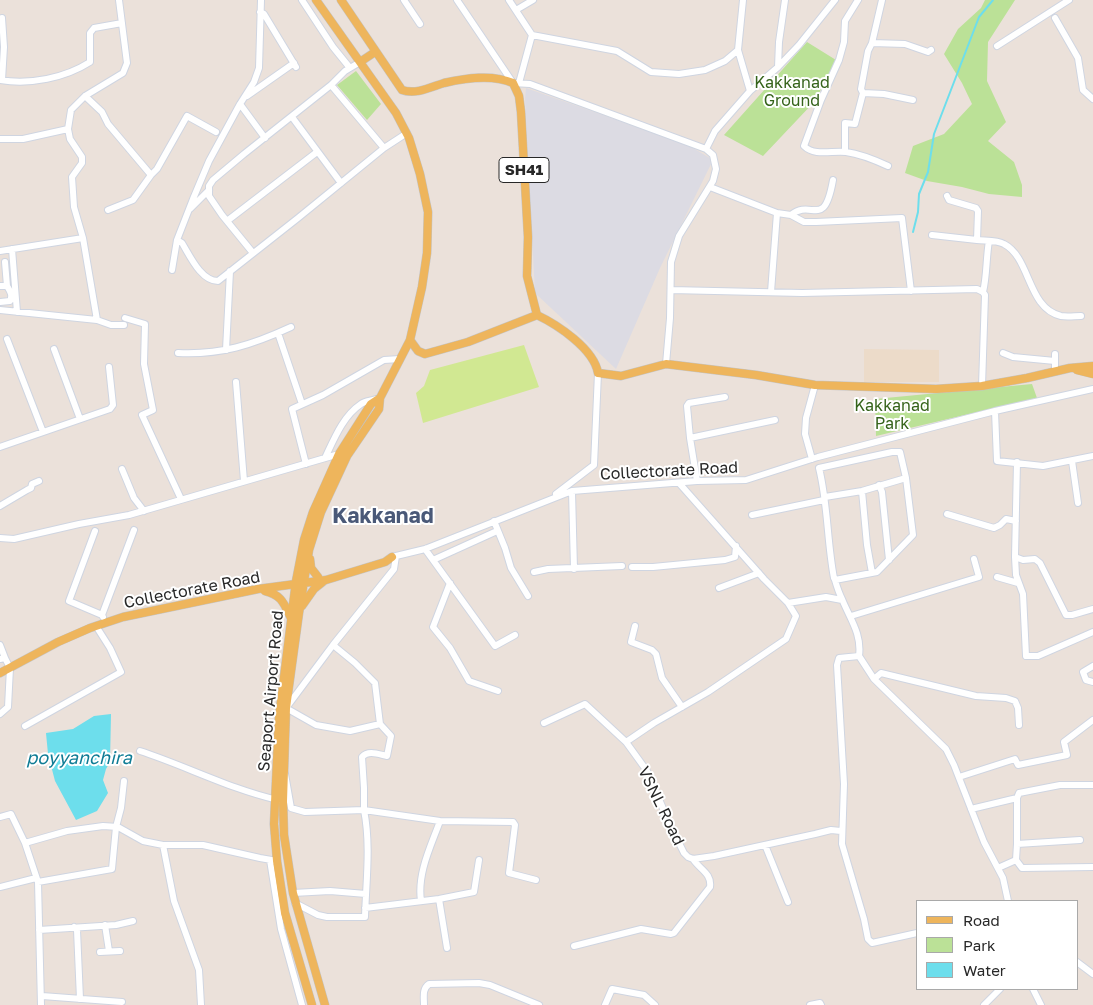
<!DOCTYPE html>
<html>
<head>
<meta charset="utf-8">
<style>
	body { margin:0 }
	#map { position:relative; width:1093px; height:1005px; overflow:hidden; background:#ebe1da; font-family:"Golos Text",sans-serif }
	canvas { display:block }
	.legend { position:absolute; left:916px; top:900px; width:162px; height:90px; box-sizing:border-box; background:#fff; border:1px solid #a9a9a9; margin:0; padding:6px 9px; list-style:none; font-size:15px; color:#282828 }
	.legend li { display:flex; align-items:center; gap:10px; height:25px }
	.legend b { width:25px; border:1px solid #a9a9a9 }
</style>
</head>
<body>
<div id="map">
<canvas width="1093" height="1005"></canvas>
<ul class="legend">
<li><b style="height:6px;background:#eeb55c"></b>Road</li>
<li><b style="height:14px;background:#bbe197"></b>Park</li>
<li><b style="height:14px;background:#6ddeec"></b>Water</li>
</ul>
</div>
<script>
const g = document.querySelector('canvas').getContext('2d');
g.lineJoin = 'round';
function fill(path, color) { g.fillStyle = color; g.fill(path, 'evenodd'); }
function strokePath(path, color, width, dash) { g.strokeStyle = color; g.lineWidth = width; g.lineCap = dash ? 'butt' : 'round'; g.setLineDash(dash || []); g.stroke(path); }
function drawText(font, color, halo, rows, align = 'center') {
  g.font = font + ' "Golos Text",sans-serif'; g.lineWidth = 4; g.setLineDash([]); g.textBaseline = 'middle'; g.strokeStyle = halo; g.fillStyle = color; for (const [text, x, y, turn = 0] of rows) {
    g.save(); g.translate(x, y); g.rotate((+turn || 0) * Math.PI / 180); g.textAlign = isNaN(turn) ? turn : align; if (halo) g.strokeText(text, 0, 0); g.fillText(text, 0, 0); g.restore();
  }
}
fill(new Path2D(`
	M526,88L688,145L713,160L660,268L616,369L535,293L525,99Z`), '#dcdbe3');
fill(new Path2D(`
	M864,349L939,350V382H864Z`), '#ecdbc9');
fill(new Path2D(`
	M985,0H1015L988,42L987,81L1006,122L988,141L1014,162L1022,185V197L989,194L962,187L927,181L905,173L913,146L944,134L972,104L962,83L944,54L958,29L981,8Z
	M807,42L836,60L815,101L763,156L724,135Z
	M356,71L381,104L367,120L337,85Z
	M1032,384L1037,398L876,436L875,399Z`), '#bbe197');
fill(new Path2D(`
	M524,345L539,387L423,423L416,393L424,386L430,370Z`), '#d1e892');
fill(new Path2D(`
	M111,714L110,762L106,769L103,780L108,793L97,811L76,820L55,781L48,754L46,733L73,729L94,716Z`), '#6ddeec');
strokePath(new Path2D(`
	M913,232L918,212L919,194L928,172L934,134L979,17L993,0`), '#6ddeec', 2);
const minor = new Path2D(`
	M261,0L259,68L254,82L240,104L265,138
	M302,0L333,47L350,68
	M404,0L420,24
	M457,0L513,83L530,84L706,149L713,155L716,169L713,181L679,236L671,262L670,318L666,364
	M509,0L532,35L617,51L651,72L679,74L705,70L725,61L738,50L750,91L715,131L706,149
	M858,0L845,21L844,42L839,60L821,100L804,146C815,157 833,150 846,152C861,154 875,160 888,166
	M516,10L533,0
	M260,12L264,14L296,67
	M1055,18L1078,58L1083,90L1093,99
	M872,43L882,0
	M997,46L1069,0
	M738,50L743,0
	M778,67L779,42L785,0
	M0,80C30,85 65,78 90,62V33L94,28L122,23
	M2,80L4,47L2,18
	M519,83L532,35
	M331,85L384,148
	M750,91L778,67L799,45L835,0
	M863,93L884,94L913,100
	M85,96L102,112L108,124L151,175L133,200L108,210
	M247,96L294,63
	M292,117L341,183
	M0,139H23L68,129
	M845,152V123L855,124L863,93L861,89L868,51L872,43L905,44L928,52L931,50
	M151,175L157,169L187,116L216,132
	M710,187L777,213L791,215C812,198 824,231 833,180
	M190,209L209,190
	M791,215L804,222H816L902,218L911,291
	M227,221L317,152
	M932,235L977,240L978,211L976,208L949,200L947,196
	M177,240L182,243C190,256 201,281 218,281L298,218L384,148L407,133
	M977,240C985,241 997,240 1004,244C1031,258 1027,308 1061,316C1067,317 1075,316 1081,316
	M12,249L17,312
	M0,251L83,238
	M253,253L222,215L209,196V186L213,180L244,154L331,85L345,71L360,62
	M172,270L177,240L193,199L209,161L240,104
	M0,286H7L5,262
	M671,290L802,293L977,289L983,292L985,295L982,386
	M771,292L777,213
	M983,292C987,276 986,258 989,241
	M0,302L10,301C13,295 10,291 7,286
	M0,310L97,320L111,325H124
	M125,318L145,324L144,364L153,410L142,415L181,499
	M97,320L83,238L74,207L72,177L82,163V157L70,139L68,129L71,110L85,96L123,73L127,63L119,0
	M278,333L302,404
	M7,339L43,432
	M54,349L80,419
	M226,350L230,271
	M178,353C221,355 252,345 291,327
	M1003,353L1013,357L1055,361
	M1055,354V372
	M236,382L244,481
	M995,411L997,461L1043,466L1093,456
	M690,438L687,406L689,403L725,397
	M0,447L110,409L113,405L109,367
	M325,458C334,439 343,416 361,404C365,401 371,401 376,399
	M812,459L805,434L806,418L815,385
	M1072,461L1078,503
	M1017,462L1015,557L1023,560L1035,559L1040,563L1066,615H1072L1093,609
	M306,464L292,409L323,395L384,360L400,359
	M122,469L134,498L144,511
	M697,481L690,438L775,420
	M679,483L764,579L788,603L826,597L842,600
	M879,485L882,492L889,560
	M572,491L574,569
	M862,491L867,545L872,573
	M556,494L594,465L598,373
	M825,497L862,491L906,478
	M0,506L27,490L31,488L32,484L39,481
	M947,514L994,528L1000,525L1006,519L1016,521
	M752,515L824,500
	M494,521L505,548L511,568L528,596
	M95,531L69,601L102,615
	M0,538L14,539L79,524L129,515L339,454
	M425,549L495,646L515,635
	M392,557L425,549L572,491L697,481L746,480L818,457L995,411L1093,389
	M1015,557L1016,575L1023,594L1026,656H1038L1093,632
	M433,560L497,531
	M632,567H653L725,560L735,557L736,546
	M534,572L548,569L622,566
	M997,577L1018,583
	M835,580L877,572L913,535L906,478L900,452H892L819,468C828,504 827,542 834,578L835,580C837,587 839,593 842,599C850,619 862,634 859,656L874,679L946,749L954,765L984,842L1003,878L1008,901
	M450,583L433,627L450,648L469,681L498,691
	M719,588L759,573
	M788,603L796,616L786,639L708,692L654,723L626,742L647,771L670,825L684,853L688,857L693,859L714,856L815,834L831,830L841,831
	M851,616L979,577L974,559
	M103,617L102,615L134,530
	M635,626L631,642L652,650L656,654L662,678L682,707
	M0,645L5,658
	M333,645L355,663L375,683L380,724L391,736L387,756C378,754 368,750 362,757L364,788V810L440,821L513,822L515,825L509,873L536,880
	M859,656L839,658L837,665L844,784L842,844L864,919L868,939L872,943L917,933
	M0,659L5,658L10,668L8,707L0,714
	M1093,666L1083,672L1086,680L1093,682
	M874,679L881,673L976,696L1006,698L1015,701L1018,708L1019,725
	M544,723L585,704L626,742
	M380,724L350,731L316,725L286,708L333,645L394,569L396,556
	M25,726L121,672L110,648L96,626
	M140,751C186,766 230,789 278,800
	M285,774L291,808L305,812L364,810C371,845 366,882 365,917H327L318,915L295,903
	M959,777L1015,759L1018,765L1067,755L1064,742L1093,720
	M1017,798V844
	M971,809L1017,798L1019,793L1060,785H1093
	M0,817L11,814L25,843L38,882L41,1005
	M25,843L67,831L103,826L118,827L143,841L163,845H203L260,858L277,861
	M163,845L174,901L199,970L201,1005
	M765,845L788,902
	M270,860L281,929L302,1005
	M1016,860L1022,868L1093,867
	M998,868L1016,860L1017,844L1080,840
	M38,882L112,869L116,827L121,808L124,781
	M0,887L36,878
	M293,893L330,891L366,894
	M439,899L447,948
	M421,901C417,873 431,846 440,821
	M365,908L439,899L474,892L479,860
	M105,925L109,951
	M74,927L77,930L80,999
	M39,930L116,925L133,921
	M574,946L641,929L671,934L674,933L710,887C712,873 699,869 693,859
	M100,952L120,951
	M1077,962L1093,974
	M1033,989L1041,1005
	M42,996L122,1002
	M424,1005C424,997 422,989 429,984L479,983L490,985L539,1005
	M605,1005L612,989L644,995L655,1005
	M810,1005L820,1003L821,1005
	M984,1005L1000,989`);
const major = new Path2D(`
	M316,0L396,113L409,138L420,174L428,212L427,253L422,287L410,340L380,398L379,409L347,456L321,512L309,550L299,613L286,708L283,801L284,835L293,893L325,1005
	M341,0L402,90C416,95 431,87 444,83C466,78 492,74 513,83L519,96L521,112L528,237L527,276L537,315C558,325 594,349 598,373L621,376L666,364L756,375L815,385L936,389L982,386L1027,378L1070,368L1093,366
	M360,62L375,52
	M410,340L418,351L425,354L468,342L537,315
	M1077,370L1093,374
	M310,559L311,568L318,577
	M265,591C282,595 284,604 291,618
	M302,606L314,589L324,581
	M0,673L58,642L90,628L123,617L258,589L326,580L385,562L392,557
	M312,1005L285,913L277,861L274,824L279,717L296,581L304,540L313,512L339,454L371,404L380,398`);
strokePath(minor, '#cfd5e1', 8);
strokePath(major, '#c3c3c3', 9);
strokePath(minor, '#fff', 6);
strokePath(major, '#eeb55c', 8);
for (const [x, y, w] of [
	[524,170,50]
]) { const box = new Path2D(); box.roundRect(x - w / 2, y - 12.5, w, 25, 4); g.fillStyle = '#fff'; g.fill(box); strokePath(box, '#282828', 1); }
drawText('bold 15px', '#282828', null, [
	["SH41",524,170]
]);
drawText('16px', '#35631a', '#fff', [
	["Kakkanad",792,83],
	["Ground",792,101],
	["Kakkanad",892,406],
	["Park",892,424]
]);
drawText('16px', '#282828', '#fff', [
	["Collectorate Road",669,471,-3],
	["Collectorate Road",192,590,-11],
	["Seaport Airport Road",271,691,-85],
	["VSNL Road",661,806,64]
]);
drawText('italic 18px', '#0f7c95', '#fff', [
	["poyyanchira",79,758]
]);
drawText('bold 21px', '#4a5978', '#fff', [
	["Kakkanad",383,516]
]);
</script>
</body>
</html>
